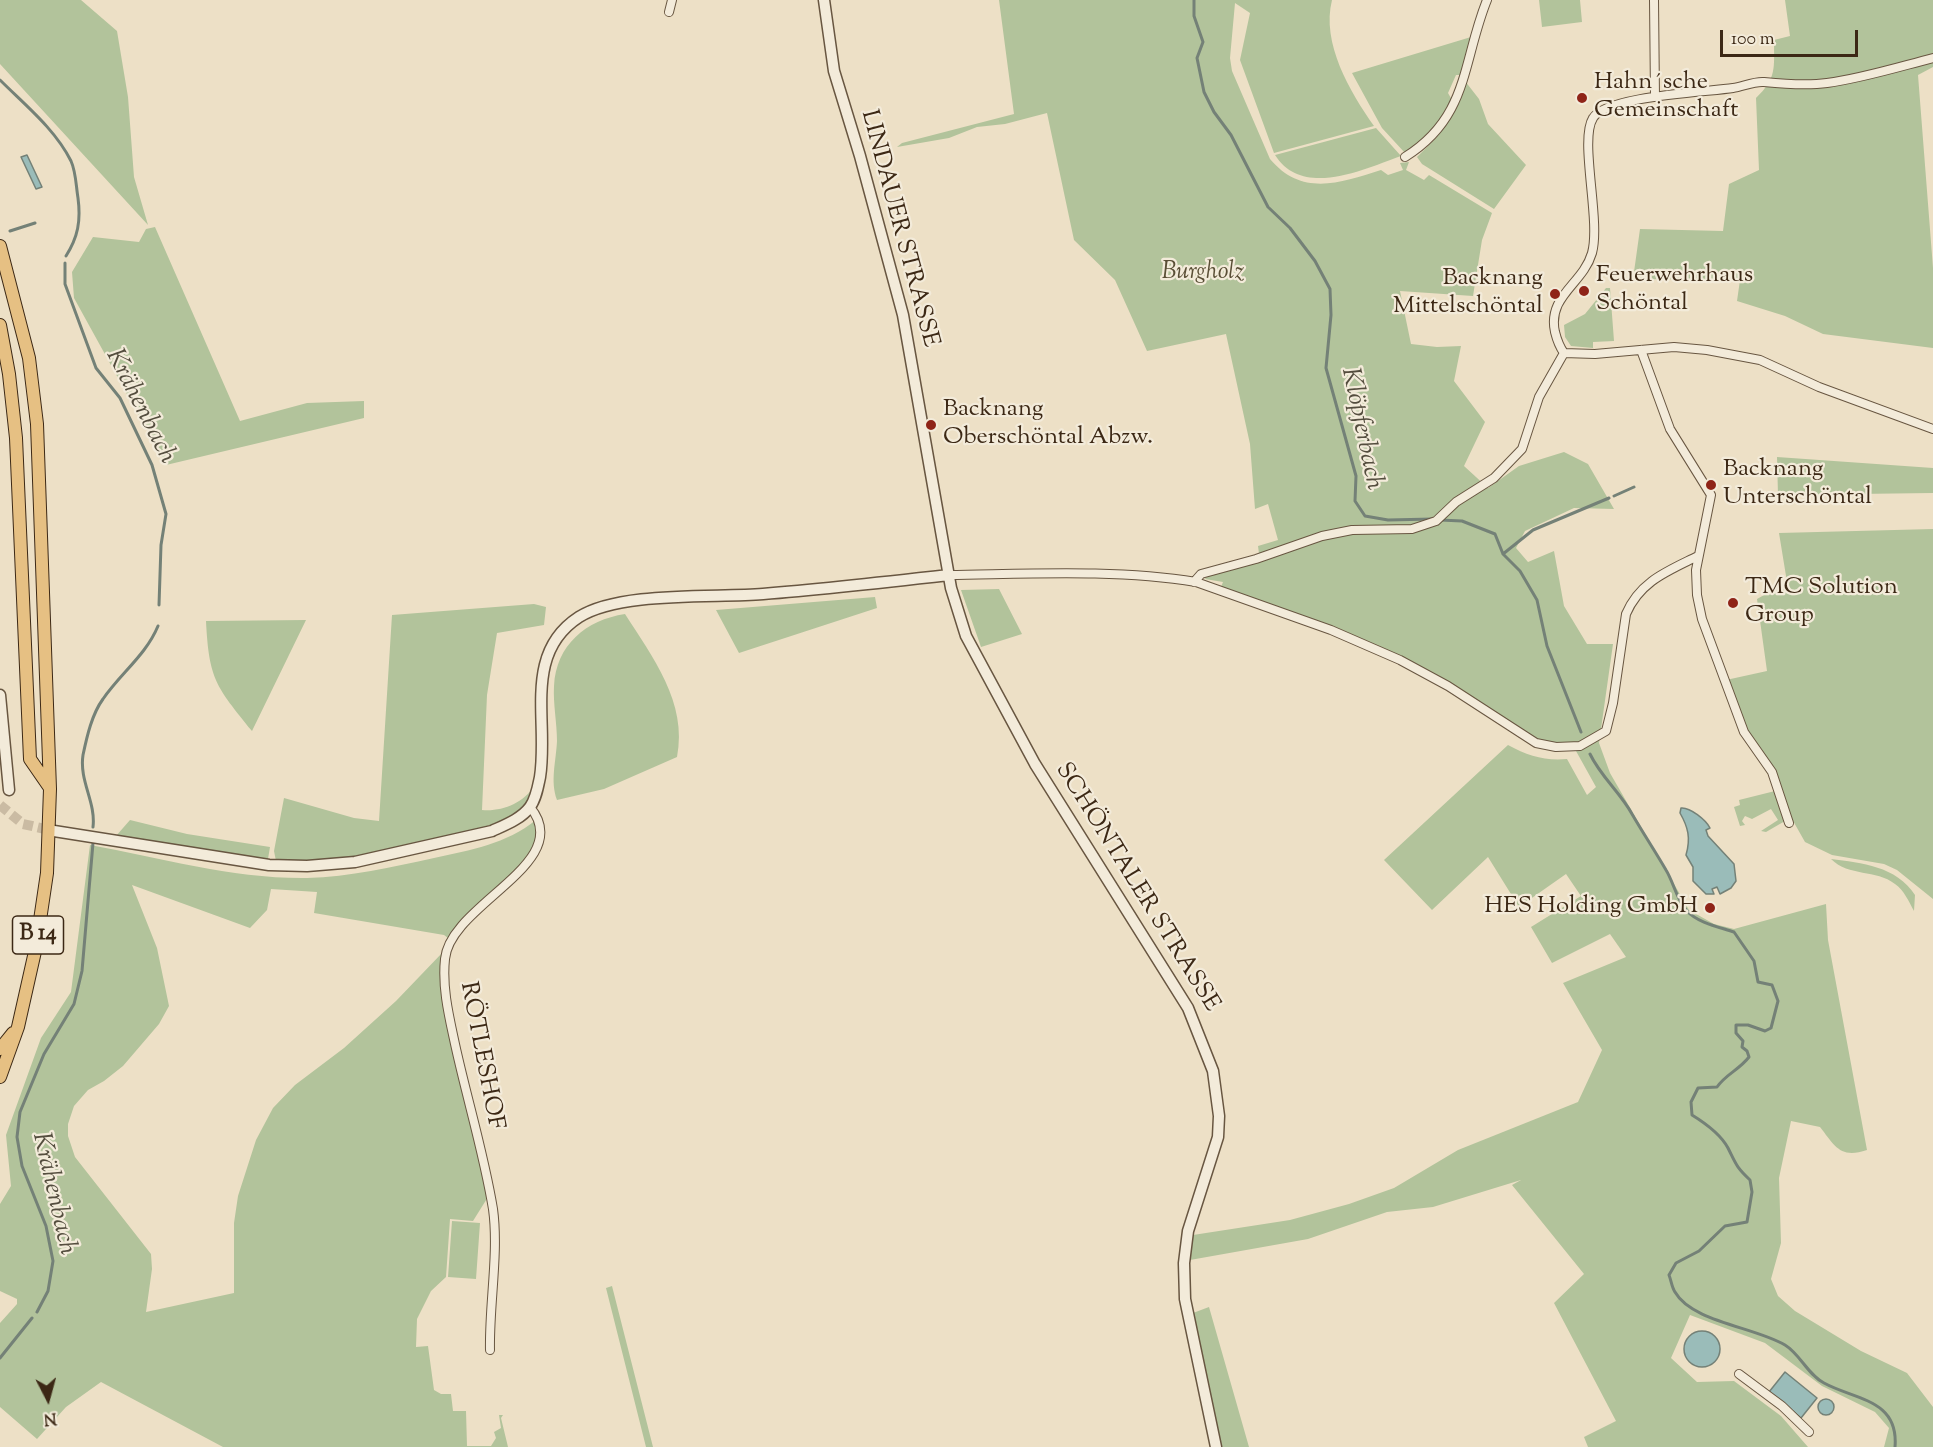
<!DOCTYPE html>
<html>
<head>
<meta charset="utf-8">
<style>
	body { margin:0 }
	#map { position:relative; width:1933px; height:1447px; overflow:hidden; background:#ede0c6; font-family:"Sorts Mill Goudy",serif }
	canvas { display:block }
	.north { position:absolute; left:18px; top:1369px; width:60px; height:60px; -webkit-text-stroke:4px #f3ebda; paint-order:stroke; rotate:174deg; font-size:16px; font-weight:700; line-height:24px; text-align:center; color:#3c2815 }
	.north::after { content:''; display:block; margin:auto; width:21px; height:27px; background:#3c2815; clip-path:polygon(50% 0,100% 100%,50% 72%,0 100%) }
	.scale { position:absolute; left:1720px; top:30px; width:138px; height:27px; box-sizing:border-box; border:3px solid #3c2815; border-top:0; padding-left:8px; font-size:18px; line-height:21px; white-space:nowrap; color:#3c2815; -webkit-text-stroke:4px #f3ebda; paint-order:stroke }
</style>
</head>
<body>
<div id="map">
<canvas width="1933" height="1447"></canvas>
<div class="north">N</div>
<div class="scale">100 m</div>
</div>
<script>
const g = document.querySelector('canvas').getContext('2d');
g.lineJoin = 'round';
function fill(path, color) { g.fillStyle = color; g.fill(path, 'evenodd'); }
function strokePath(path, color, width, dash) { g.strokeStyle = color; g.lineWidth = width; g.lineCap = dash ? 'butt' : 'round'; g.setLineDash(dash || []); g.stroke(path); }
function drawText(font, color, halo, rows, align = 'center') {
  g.font = font + ' "Sorts Mill Goudy",serif'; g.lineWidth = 4.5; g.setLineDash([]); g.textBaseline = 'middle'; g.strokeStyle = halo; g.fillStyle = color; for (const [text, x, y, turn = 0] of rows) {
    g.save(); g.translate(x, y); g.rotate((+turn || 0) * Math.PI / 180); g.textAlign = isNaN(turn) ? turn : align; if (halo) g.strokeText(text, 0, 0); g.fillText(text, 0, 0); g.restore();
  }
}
fill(new Path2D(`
	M0,0H81L117,31L128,97L134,177L148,225L0,64Z
	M999,0H1332C1321,43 1350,92 1374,126L1274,153L1240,60L1250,13L1235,3L1230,58L1232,71L1270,159C1302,197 1340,183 1381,170L1388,175L1403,170L1400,163L1409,162L1406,170L1424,180L1429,175L1492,213L1482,240L1473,296L1400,291L1411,344L1437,347L1461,346L1454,381L1485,422L1464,466L1488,488L1519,466L1564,452L1588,464L1614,509L1574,508L1525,531L1516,548L1528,562L1554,551L1564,606L1587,644H1613L1599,743L1610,773L1689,910L1714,924L1734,929L1826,904L1828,940L1867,1150C1840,1159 1835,1146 1820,1127L1791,1121L1779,1178L1781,1243L1771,1279L1778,1296L1795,1311L1861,1351L1907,1373L1933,1407V1447H1884L1889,1428L1875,1412L1822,1386L1765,1343L1690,1315L1671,1358L1697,1382L1734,1381L1781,1416L1808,1447H1588L1584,1437L1616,1421L1554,1303L1584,1274L1512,1185L1521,1180L1433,1207L1387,1212L1308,1239L1190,1260L1193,1235L1290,1220L1349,1204L1394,1188L1458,1150L1578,1102L1602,1050L1563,983L1626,957L1610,934L1552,963L1531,927L1581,896L1566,874L1519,907L1488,857L1432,910L1384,860L1508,745C1528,756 1545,761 1567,759L1587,795L1596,787L1571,742L1556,743L1538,739L1367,641L1333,626L1221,587L1223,582L1205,579L1207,576L1260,561L1258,546L1278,540L1268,504L1255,509L1250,444L1226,334L1147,351L1115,280L1074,240L1047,113L1005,124L977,127L949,138L897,147L902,143L1014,114Z
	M1539,0H1580L1582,22L1542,27Z
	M1785,0H1933V67L1918,75L1933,268V348L1823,334L1785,316L1737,301L1740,280L1633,279L1640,229L1723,231L1729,184L1759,170L1756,98C1777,78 1774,68 1774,40L1790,36Z
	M1471,37L1460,75H1456L1448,93L1452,100L1435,128L1405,153L1382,128L1352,73Z
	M1465,81L1479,99L1488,124L1526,165L1494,209L1422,164L1417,157L1436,138L1457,104Z
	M1376,128L1401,156C1364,169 1303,199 1275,155Z
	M155,227L240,421L307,403L364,401V418L166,465L74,298L72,272L93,237L139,242L146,229Z
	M1606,288H1610L1614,341L1593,342V348L1571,346L1565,337L1564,325L1585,314Z
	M1777,457L1933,468V493L1778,495Z
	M1933,529V899L1897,870L1884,864L1832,855L1805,842L1792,819L1776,772L1747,730L1726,680L1767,671L1757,599L1787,582L1779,533Z
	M999,589L1022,634L981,647L961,590Z
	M875,597L877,608L739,653L716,610Z
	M534,604L546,607L544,625L497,633L487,695L482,810C501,812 524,803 534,786L525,806L510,819L475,833L329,862L276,861L274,851L284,798L354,818L379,821L392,615Z
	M625,614C652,656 688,703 677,757L604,789L557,800C550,781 556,762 557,741C557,723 553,704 554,686C556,645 586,620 625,614Z
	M306,620L252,731C216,686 209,680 206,621Z
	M1775,791L1785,821L1766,832L1761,831L1778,820L1771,809L1752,819L1745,816L1742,821L1745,825L1740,826L1734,807L1740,805L1739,800Z
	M130,820L187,834L270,847L268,859L116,836Z
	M536,820C549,866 467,902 448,938L444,935L314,913L317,892L271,889L267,910L250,928L132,885L157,948L169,1006L159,1024L123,1066L104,1081L88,1090L74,1106L68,1124V1136L75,1157L151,1254L152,1269L146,1312L234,1293V1223L238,1196L256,1140L273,1108L295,1085L344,1048L396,1001L443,952L440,962L451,1041L488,1197L473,1221L450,1219L446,1277L431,1291L417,1319L416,1347L428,1346L434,1390L441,1394H451L453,1411H466L467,1446H491L496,1438L494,1432L501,1428L499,1415H503L501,1418L508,1447H223L101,1382L66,1407L37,1439L0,1407V1323L17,1304V1299L0,1291V1204L11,1186L6,1135L41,1038L71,992L90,845C161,858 234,879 307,878C350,877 392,867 434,858C471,850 506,844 536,820Z
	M1831,859C1862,863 1896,866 1915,895L1914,911C1909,902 1904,890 1895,884C1876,869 1849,877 1831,859Z
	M452,1221L480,1223L476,1279L448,1277Z
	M612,1286L653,1447H646L606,1288Z
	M1209,1307L1249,1447H1221L1193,1313Z`), '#b2c39b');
const water = new Path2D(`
	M27,155L42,187L36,189L21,157Z
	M1681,808C1690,807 1706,820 1710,828L1706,830L1708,836L1734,864L1736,881L1731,888L1720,894L1717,887L1712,889L1714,894H1706L1693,881V867L1686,855C1691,838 1688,827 1680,813Z
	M1684 1349a18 18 0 1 1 36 0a18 18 0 1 1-36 0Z
	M1785,1372L1817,1398L1801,1418L1769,1392Z
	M1818 1407a8 8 0 1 1 16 0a8 8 0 1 1-16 0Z`);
fill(water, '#9abcb9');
strokePath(water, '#748177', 1.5);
strokePath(new Path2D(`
	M1194,0V16L1203,42L1197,58L1204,92L1214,112L1231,135L1268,207L1290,228L1315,261L1330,289L1331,315L1326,368L1356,476L1355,501L1365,516L1388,520L1433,519
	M0,80C25,105 55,129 71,161C76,172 76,186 78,198C81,221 78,237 66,256
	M10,231L35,223
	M65,263V284L96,368L120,398L152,465L166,514L161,545L159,605
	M1614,496L1634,487
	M1440,520L1462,521L1495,534L1503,554L1520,571L1537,600L1547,646L1581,732
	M1503,554L1533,530L1609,498
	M1590,754C1601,777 1620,792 1632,814C1643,833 1655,851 1666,870C1674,883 1676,899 1687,911C1698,923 1719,927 1734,932L1754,961L1758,982L1772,985L1778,1001L1771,1028L1765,1031L1748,1025H1736V1033L1743,1041L1742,1047L1747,1051L1749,1057C1739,1070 1726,1074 1717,1087L1698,1088L1691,1102L1692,1115C1705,1123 1721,1135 1728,1148C1736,1164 1736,1167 1750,1180L1752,1192L1747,1222L1725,1226L1699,1251L1676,1263L1669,1275C1671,1280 1672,1288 1675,1292C1692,1322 1755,1327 1785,1345C1800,1354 1808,1375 1824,1383C1855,1400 1899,1399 1895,1447
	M93,827C96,802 79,781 83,755C87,736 92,714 103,699C121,673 146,655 158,626
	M37,1312L48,1291L53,1261L46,1226L22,1166L17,1137L20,1112L44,1054L74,1004L82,971L93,843
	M0,1358L32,1318`), '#748177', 3);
strokePath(new Path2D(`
	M0,805L23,824L54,831`), '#cabba3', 10, [10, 5]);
const minor = new Path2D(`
	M1654,0L1655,97
	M669,12L672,0
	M1405,157C1469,117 1462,62 1487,0
	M1641,350L1670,429L1711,495L1696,570L1697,595L1702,619L1744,732L1772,772L1789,823
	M1564,353C1559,346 1557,340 1555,332C1547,296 1583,284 1592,253C1601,220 1579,140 1593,118C1606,96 1707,92 1733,88C1742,87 1754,81 1764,82C1784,84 1806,86 1827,83C1863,78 1898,67 1933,58
	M1564,353L1595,354L1674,347L1707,350L1760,360L1819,387L1933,429
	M949,575C1029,574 1117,569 1196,582L1331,630L1400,660L1448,686L1536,743L1556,747L1580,746L1606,731L1613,703L1626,614C1640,581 1668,571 1698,556
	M1194,582L1201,574L1256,559L1322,536L1352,530L1412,529L1436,521L1456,502L1494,478L1522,449L1539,397L1564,353
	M490,1350C489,1305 499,1253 493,1209C484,1154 467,1099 455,1044C449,1016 442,988 445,959C450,904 577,863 530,807
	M1739,1374L1782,1406L1809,1432`);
const tertiary = new Path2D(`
	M824,0L834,71L860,156L903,315L951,588L966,636L1035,764L1188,1008L1213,1071L1219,1116L1218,1137L1188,1231L1184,1263L1185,1299L1216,1447
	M0,695L9,790
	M54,831L269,865L307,866L355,862L492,831C505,825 521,819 530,807C536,799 538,787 540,777C549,721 522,654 579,617C620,591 713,598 763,594C825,589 887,582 949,575`);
const primary = new Path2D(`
	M0,246L29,358L37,424L50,789L47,873L36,947L18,1027L0,1077
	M0,325L9,374L16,438L30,759L50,788
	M0,1049L13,1033`);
strokePath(minor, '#685641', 10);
strokePath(tertiary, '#685641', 13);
strokePath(primary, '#3c2815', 14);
strokePath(minor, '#f3ebda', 8);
strokePath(tertiary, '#f3ebda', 10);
strokePath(primary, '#e6c083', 12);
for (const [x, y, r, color] of [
	[1582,98,6,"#8f2418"],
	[1584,291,6,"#8f2418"],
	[1555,294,6,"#8f2418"],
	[931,425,6,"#8f2418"],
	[1711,485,6,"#8f2418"],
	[1733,603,6,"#8f2418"],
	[1710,908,6,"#8f2418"]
]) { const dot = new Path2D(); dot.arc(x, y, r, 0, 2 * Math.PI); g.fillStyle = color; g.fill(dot); strokePath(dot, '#f3ebda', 2); }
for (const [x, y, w] of [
	[38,935,51]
]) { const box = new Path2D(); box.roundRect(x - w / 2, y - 19, w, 38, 4.5); g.fillStyle = '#f3ebda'; g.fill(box); strokePath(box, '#3c2815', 1.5); }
drawText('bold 22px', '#3c2815', null, [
	["B 14",38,935]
]);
drawText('24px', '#3c2815', '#f3ebda', [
	["Hahn´sche",1594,84],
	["Gemeinschaft",1594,112],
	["Feuerwehrhaus",1596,277],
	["Schöntal",1596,305],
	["Backnang",1543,280,"right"],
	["Mittelschöntal",1543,308,"right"],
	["Backnang",943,411],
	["Oberschöntal Abzw.",943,439],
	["Backnang",1723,471],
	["Unterschöntal",1723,499],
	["TMC Solution",1745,589],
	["Group",1745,617],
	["HES Holding GmbH",1698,908,"right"]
], 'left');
drawText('24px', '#3c2815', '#f3ebda', [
	["LINDAUER STRASSE",898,229,75],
	["SCHÖNTALER STRASSE",1136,888,58],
	["RÖTLESHOF",480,1056,79]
]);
drawText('italic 24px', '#5a4f36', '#f3ebda', [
	["Burgholz",1203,274]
]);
drawText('italic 26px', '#544d3e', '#f3ebda', [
	["Krähenbach",139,407,63],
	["Klöpferbach",1360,429,78],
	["Krähenbach",52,1194,77]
]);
</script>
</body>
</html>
